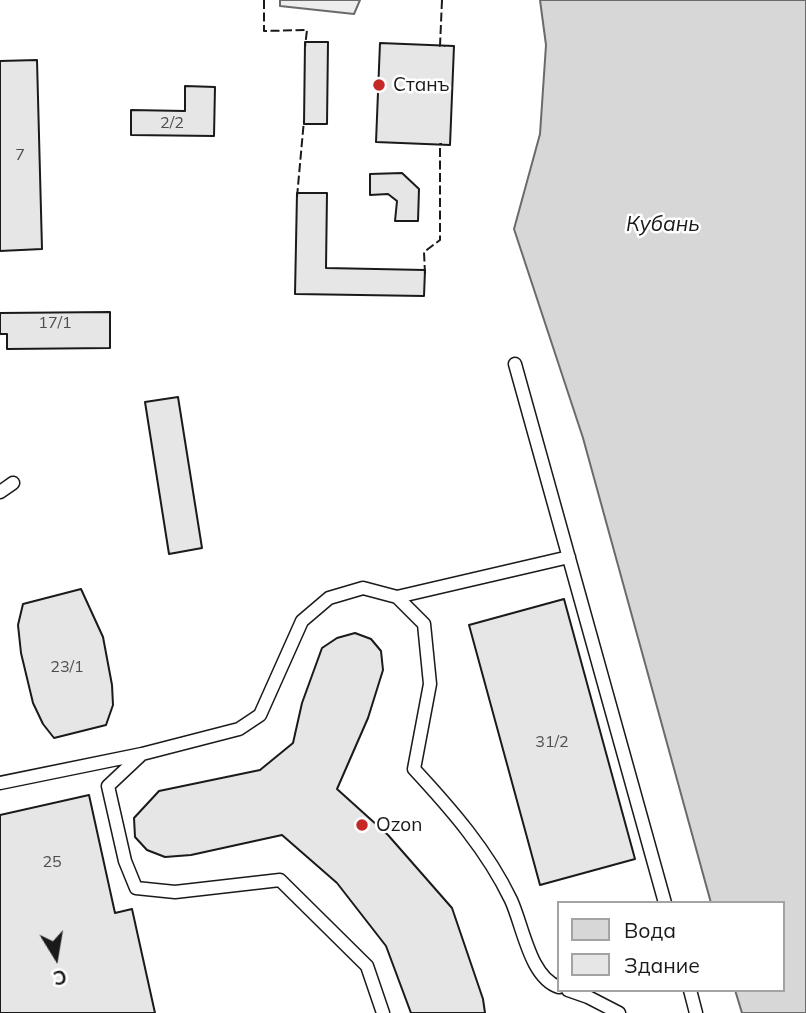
<!DOCTYPE html>
<html>
<head>
<meta charset="utf-8">
<style>
	body { margin:0 }
	#map { position:relative; width:806px; height:1013px; overflow:hidden; background:#fff; font-family:Mulish,sans-serif }
	canvas { display:block }
	.legend { position:absolute; left:557px; top:901px; width:228px; height:91px; box-sizing:border-box; background:#fff; border:2px solid #a3a3a3; margin:0; padding:9px 12px; list-style:none; font-size:21px; color:#1a1a1a }
	.legend li { display:flex; align-items:center; gap:14px; height:35px }
	.legend b { width:35px; border:2px solid #a3a3a3 }
	.north { position:absolute; left:21px; top:922px; width:70px; height:70px; -webkit-text-stroke:5px #fff; paint-order:stroke; rotate:169deg; font-size:19px; font-weight:700; line-height:28px; text-align:center; color:#1a1a1a }
	.north::after { content:''; display:block; margin:auto; width:24px; height:32px; background:#1a1a1a; clip-path:polygon(50% 0,100% 100%,50% 72%,0 100%) }
</style>
</head>
<body>
<div id="map">
<canvas width="806" height="1013"></canvas>
<ul class="legend">
<li><b style="height:19px;background:#d7d7d7"></b>Вода</li>
<li><b style="height:19px;background:#e6e6e6"></b>Здание</li>
</ul>
<div class="north">С</div>
</div>
<script>
const g = document.querySelector('canvas').getContext('2d');
g.lineJoin = 'round';
function fill(path, color) { g.fillStyle = color; g.fill(path, 'evenodd'); }
function strokePath(path, color, width, dash) { g.strokeStyle = color; g.lineWidth = width; g.lineCap = dash ? 'butt' : 'round'; g.setLineDash(dash || []); g.stroke(path); }
function drawText(font, color, halo, rows, align = 'center') {
  g.font = font + ' Mulish,sans-serif'; g.lineWidth = 5; g.setLineDash([]); g.textBaseline = 'middle'; g.strokeStyle = halo; g.fillStyle = color; for (const [text, x, y, turn = 0] of rows) {
    g.save(); g.translate(x, y); g.rotate((+turn || 0) * Math.PI / 180); g.textAlign = isNaN(turn) ? turn : align; if (halo) g.strokeText(text, 0, 0); g.fillText(text, 0, 0); g.restore();
  }
}
const green = new Path2D(`
	M280,0H360L354,14L280,6Z`);
fill(green, '#ededed');
strokePath(green, '#6a6a6a', 2);
const water = new Path2D(`
	M540,0H806V1013H742L735,990H783V903H711L583,438L514,229L540,134L546,45Z`);
fill(water, '#d7d7d7');
strokePath(water, '#6a6a6a', 2);
const building = new Path2D(`
	M305,42H328L327,124H304Z
	M380,43L454,46L450,145L376,142Z
	M37,60L42,249L0,251V61Z
	M185,86L215,87L214,136L131,135V110L185,111Z
	M402,173L419,189L418,221H395L397,201L388,194L370,195V174Z
	M297,193H327L326,268L425,270L424,296L295,294Z
	M110,312V348L7,349V334H0V313Z
	M178,397L202,548L169,554L145,402Z
	M81,589L103,637L112,685L113,705L106,725L54,738L43,724L33,703L21,653L18,625L23,604Z
	M564,599L635,859L540,885L469,625Z
	M355,633L371,639L381,651L383,670L368,718L337,789L388,835L452,908L483,999L485,1013H411L386,946L337,883L282,835L191,855L165,857L147,850L135,837L134,818L159,791L260,770L293,743L302,703L322,648L337,638Z
	M89,795L115,913L132,909L155,1013H0V815Z`);
fill(building, '#e6e6e6');
strokePath(building, '#1a1a1a', 2);
const lane = new Path2D(`
	M515,364L665,903
	M0,492L13,483
	M397,597L569,557
	M142,754L108,786L125,861L136,888L175,892L280,880L367,966L383,1013
	M0,783L142,754L239,729L260,715L302,621L329,598L363,588L397,597L424,624L430,684L414,769C451,809 487,850 511,900C523,926 530,978 559,987
	M568,990L588,997L619,1013
	M690,990L696,1013`);
strokePath(lane, '#1a1a1a', 15);
strokePath(lane, '#fff', 12);
strokePath(new Path2D(`
	M264,0V31L307,30L305,47
	M442,0L440,46H445
	M297,197L304,120
	M425,274L424,252L440,240V144H442`), '#1a1a1a', 2, [9, 3.5]);
for (const [x, y, r, color] of [
	[379,85,7,"#c62828"],
	[362,825,7,"#c62828"]
]) { const dot = new Path2D(); dot.arc(x, y, r, 0, 2 * Math.PI); g.fillStyle = color; g.fill(dot); strokePath(dot, '#fff', 2.5); }
drawText('16px', '#4d4d4d', null, [
	["2/2",172,123],
	["7",20,155],
	["17/1",55,323],
	["23/1",67,667],
	["31/2",552,742],
	["25",52,862]
]);
drawText('19px', '#1a1a1a', '#fff', [
	["Станъ",393,85],
	["Ozon",376,825]
], 'left');
drawText('italic 21px', '#1a1a1a', '#fff', [
	["Кубань",663,225]
]);
</script>
</body>
</html>
